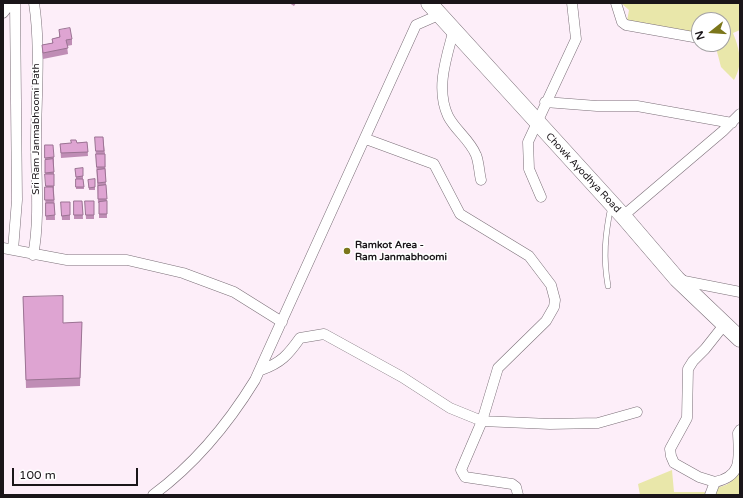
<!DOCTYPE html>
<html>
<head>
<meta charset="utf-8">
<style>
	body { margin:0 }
	#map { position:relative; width:743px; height:498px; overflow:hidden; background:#fdeef9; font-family:"Varela Round",sans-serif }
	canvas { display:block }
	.frame { position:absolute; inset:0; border:4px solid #1a1519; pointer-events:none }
	.north { position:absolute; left:691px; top:12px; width:40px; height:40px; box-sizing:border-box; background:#fff; border:1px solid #a3a1a3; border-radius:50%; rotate:253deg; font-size:11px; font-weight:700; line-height:16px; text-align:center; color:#1a1519 }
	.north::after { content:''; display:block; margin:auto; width:14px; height:18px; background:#7b761b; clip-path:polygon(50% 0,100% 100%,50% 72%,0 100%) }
	.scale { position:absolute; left:12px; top:468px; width:126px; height:18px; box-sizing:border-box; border:2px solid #1a1519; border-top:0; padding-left:5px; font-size:12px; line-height:14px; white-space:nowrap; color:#1a1519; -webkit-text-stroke:3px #fff; paint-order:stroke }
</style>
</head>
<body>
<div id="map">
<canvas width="743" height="498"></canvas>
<div class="frame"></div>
<div class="north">N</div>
<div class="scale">100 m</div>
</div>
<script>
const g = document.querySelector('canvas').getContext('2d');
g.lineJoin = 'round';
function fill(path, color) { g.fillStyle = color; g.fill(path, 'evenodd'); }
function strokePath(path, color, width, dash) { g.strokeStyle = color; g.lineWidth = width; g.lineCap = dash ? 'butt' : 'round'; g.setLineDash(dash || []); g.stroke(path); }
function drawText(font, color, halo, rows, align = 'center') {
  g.font = font + ' "Varela Round",sans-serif'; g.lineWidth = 3; g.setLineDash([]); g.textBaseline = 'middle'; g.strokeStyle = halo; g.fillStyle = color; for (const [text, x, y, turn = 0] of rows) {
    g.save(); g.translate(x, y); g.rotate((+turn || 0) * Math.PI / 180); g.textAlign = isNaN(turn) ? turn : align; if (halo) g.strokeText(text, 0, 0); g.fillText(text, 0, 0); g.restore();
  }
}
fill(new Path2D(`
	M621,3H740V30L733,33C740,50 743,65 734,80L721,67L715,44H723V20H699V34L627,21L629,10Z
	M740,467V495H714L716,488C732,484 733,481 740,467Z
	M672,470L674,492H706V495H640L638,484Z`), '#e9e7aa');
const lane = new Path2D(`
	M608,286C603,257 605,235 611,206`);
const street = new Path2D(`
	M616,3L622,22L626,25L699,38
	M3,13L11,3
	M454,29C447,56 435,88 448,116C455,130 470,140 476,155C479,162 479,172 481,180
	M545,102L597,106H637L732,123
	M366,139L434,164L460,214L529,256L551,285L555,300L554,307L546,321L498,368L482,421L461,470L465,477L512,484L516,487L518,495
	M541,197L529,169L528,142L576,39L572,3
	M623,216L723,131L740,114
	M3,248L67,260H127L183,273L234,292L282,322
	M13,250L17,200L15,3
	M33,255C40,221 36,177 36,143C36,97 41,48 34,3
	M679,280L740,292
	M261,370C281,363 288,355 300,338L324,334L402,377L450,408L482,421L550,424L598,423L637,412
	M715,482L699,477L674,463L671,456L670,449L687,418L688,369L693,361L705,349L724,325
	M153,495C195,464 228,424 255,380L416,25L441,14
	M710,495L715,482C743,476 739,458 738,433L740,430`);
const primary = new Path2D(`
	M429,3L623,216L677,279L740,339`);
strokePath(lane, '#7b6f78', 6);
strokePath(street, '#7b6f78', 11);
strokePath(primary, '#7b6f78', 17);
strokePath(lane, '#fff', 5);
strokePath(street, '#fff', 10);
strokePath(primary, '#fff', 16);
fill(new Path2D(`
	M289,3H296L294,6Z
	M59,30L72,39V45L67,46L68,54L43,59L42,51V45L52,43V39L59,37Z
	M95,137H103L105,154L107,218H99V203H98Z
	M87,142L88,156L61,158L60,144Z
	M45,145L54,157V190L55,220H46L45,192L46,187L45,160Z
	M83,168V179H76L75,169Z
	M76,179H83L84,189H76Z
	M95,179V190H89L88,180Z
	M74,201H82L83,219H74Z
	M85,201H94V219H86Z
	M61,202H70V220H62Z
	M23,297L63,323L82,322L80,386L26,388Z`), '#bf8db5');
const building = new Path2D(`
	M70,28L72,39L66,40L68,48L43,53L42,45L53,43L52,39L60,37L59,30Z
	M95,137H103L104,151H96Z
	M71,140H76L77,143L87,142L88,152L61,153L60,144L71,143Z
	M45,145H53L54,157L45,158Z
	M96,154H105V167H97Z
	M53,159L54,172L45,173V160Z
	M83,168V176L76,177L75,169Z
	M105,169L106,182L98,183L97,170Z
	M45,174H54V186H46Z
	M76,179H83L84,187H76Z
	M95,179V187L89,188L88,180Z
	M106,185L107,199H98V186Z
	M45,187H53L54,200H45Z
	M74,201H82L83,215H74Z
	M85,201H94V215H86Z
	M107,201V214H99V202Z
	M61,202H70V215L62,216Z
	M46,203H54L55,215L46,216Z
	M63,296V323L82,322L80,378L26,380L23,297Z`);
fill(building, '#dea4d2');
strokePath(building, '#9b7393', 1);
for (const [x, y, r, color] of [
	[347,251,4,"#7b761b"]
]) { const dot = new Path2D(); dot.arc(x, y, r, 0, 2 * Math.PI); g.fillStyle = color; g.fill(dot); strokePath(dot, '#fff', 1.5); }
drawText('10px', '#1a1519', '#fff', [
	["Sri Ram Janmabhoomi Path",36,129,-90],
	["Chowk Ayodhya Road",583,173,47]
]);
drawText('bold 10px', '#1a1519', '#fff', [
	["Ramkot Area -",355,245],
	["Ram Janmabhoomi",355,257]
], 'left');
</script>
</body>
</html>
